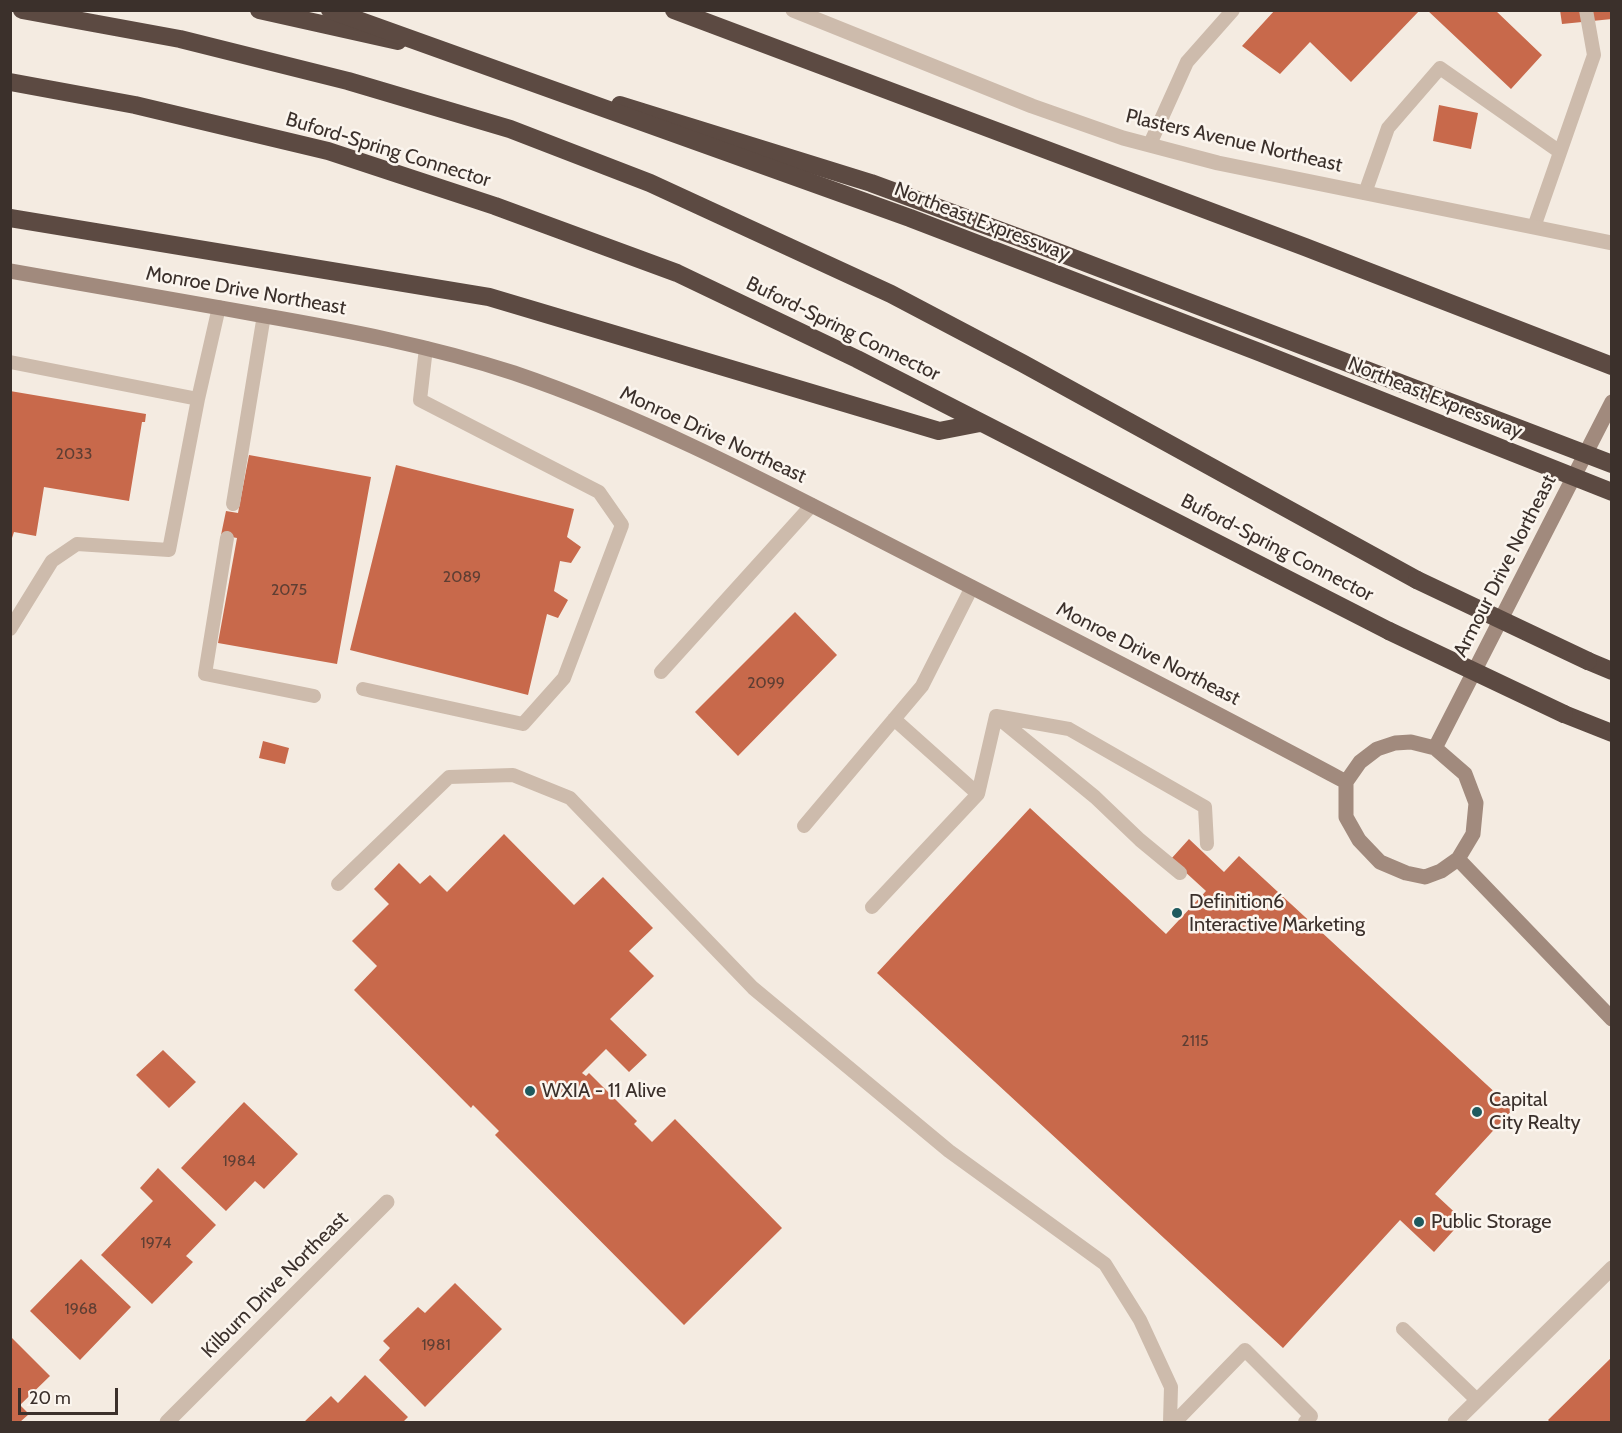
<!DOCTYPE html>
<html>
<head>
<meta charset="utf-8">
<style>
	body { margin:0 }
	#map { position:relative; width:1622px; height:1433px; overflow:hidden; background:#f4ebe1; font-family:Cabin,sans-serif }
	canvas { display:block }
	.frame { position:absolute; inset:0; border:12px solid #3b302b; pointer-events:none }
	.scale { position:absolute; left:18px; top:1388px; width:100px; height:27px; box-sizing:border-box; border:3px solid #3b302b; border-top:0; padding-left:8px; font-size:18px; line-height:21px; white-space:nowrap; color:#3b302b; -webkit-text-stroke:4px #fbf5ee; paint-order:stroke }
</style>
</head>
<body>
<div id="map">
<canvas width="1622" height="1433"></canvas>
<div class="frame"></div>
<div class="scale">20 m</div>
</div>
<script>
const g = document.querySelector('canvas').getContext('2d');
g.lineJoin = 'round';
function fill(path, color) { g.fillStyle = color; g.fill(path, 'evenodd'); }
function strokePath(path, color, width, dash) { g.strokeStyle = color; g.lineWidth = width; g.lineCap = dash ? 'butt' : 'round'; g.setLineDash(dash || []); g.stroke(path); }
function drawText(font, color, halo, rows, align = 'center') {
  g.font = font + ' Cabin,sans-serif'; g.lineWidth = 5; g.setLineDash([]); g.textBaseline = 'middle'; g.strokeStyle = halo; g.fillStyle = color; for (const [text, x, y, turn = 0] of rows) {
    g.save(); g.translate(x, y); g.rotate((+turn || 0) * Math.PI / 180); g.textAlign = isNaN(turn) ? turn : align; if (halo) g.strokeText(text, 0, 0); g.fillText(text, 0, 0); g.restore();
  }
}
fill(new Path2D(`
	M1275,10H1420L1351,82L1310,42L1280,74L1242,46Z
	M1427,10H1495L1542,55L1511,89Z
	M1560,10H1612V19L1562,24Z
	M1439,105L1478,113L1471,149L1433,141Z
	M10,391L146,414L145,422H142L129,501L44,487L36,536L14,532L10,544Z
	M249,455L371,477L337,664L218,643L237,538L221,535L226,511L238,513Z
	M396,465L574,509L567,537L581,547L571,563L560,561L554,591L568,600L558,618L547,614L528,695L350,650Z
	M795,612L837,655L738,756L695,712Z
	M263,741L289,748L285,764L259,758Z
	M1030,808L1166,934L1206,891L1171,859L1189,839L1224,872L1239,856L1513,1109L1435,1194L1463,1220L1434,1252L1400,1220L1283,1348L877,973Z
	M504,834L574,905L603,877L653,928L629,951L654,976L610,1019L647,1055L629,1072L606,1049L582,1073L586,1076L589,1073L637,1121L634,1124L652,1142L675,1119L782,1228L684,1325L495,1135L499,1131L473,1105L471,1108L354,990L377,966L352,941L389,904L374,889L399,863L420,884L430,875L447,892Z
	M163,1050L196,1082L169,1108L136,1075Z
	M244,1102L298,1154L264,1189L255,1181L226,1211L181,1168Z
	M158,1168L216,1225L186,1256L193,1262L152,1304L101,1255L153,1201L140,1188Z
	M81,1259L131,1307L80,1360L30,1311Z
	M455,1283L502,1329L425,1407L379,1360L390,1348L383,1341L418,1307L425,1313Z
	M10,1336L50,1376L20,1405L29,1414L20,1422H10Z
	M1612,1357V1422H1550L1548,1420Z
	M365,1375L408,1417L403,1422H304L331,1396L338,1403Z`), '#c8694b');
strokePath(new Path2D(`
	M1150,144L1187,62L1233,10
	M1365,193L1388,128L1440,68L1560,152
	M1534,227L1594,55L1586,10
	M10,362L198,399L219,307
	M233,504L264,315
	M227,538L205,674L314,696
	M10,629L52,561L77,544L169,550L198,399
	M661,672L812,505
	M363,689L523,724L564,678L622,525L599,492L420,400L426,348
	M978,794L996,716
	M804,826L922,686L972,587
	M1180,873L1140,840L1095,797L996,716L1069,729L1205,807L1207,844
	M338,884L449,777L513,775L570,798L753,988L949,1151L1105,1264L1140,1320L1171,1387L1170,1422
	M872,907L978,794L894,719
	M1403,1329L1477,1400
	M1175,1422L1245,1350L1311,1416L1305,1422`), '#cdbbac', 14);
strokePath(new Path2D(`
	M793,10L1032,106L1123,138L1218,163L1612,243
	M167,1422L387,1202
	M1455,1422L1612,1268`), '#cdbbac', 15);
strokePath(new Path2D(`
	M10,271C94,286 177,300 260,315C346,330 431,346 514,373C652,420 780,489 909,555C1055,630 1201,704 1346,782
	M1411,742L1435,748L1465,774L1476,803L1473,834L1458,859L1441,871L1425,877L1406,873L1380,862L1359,840L1346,817V782L1360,762L1377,749L1395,743Z
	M1435,748L1612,402
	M1458,859L1612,1019`), '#a18a7d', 15);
strokePath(new Path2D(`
	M22,10L180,39L348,81L510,129L650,183L891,294L1022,363L1417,580
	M259,10L398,41
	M674,10L1305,247L1612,366
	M10,82L135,105L328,151L495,206L677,273L857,359L1389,631
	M620,105L871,183L1034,243L1612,464
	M10,218L489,297L939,431L980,423
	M1588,661L1612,671
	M1564,714L1612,733`), '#5c4a42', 18);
strokePath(new Path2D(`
	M330,10L910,218L1259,352L1612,492
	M1417,580L1588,661
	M1389,631L1564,714`), '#5c4a42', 18);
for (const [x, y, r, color] of [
	[1177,913,6,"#1f5a5e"],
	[530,1091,6,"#1f5a5e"],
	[1477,1112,6,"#1f5a5e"],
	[1419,1222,6,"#1f5a5e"]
]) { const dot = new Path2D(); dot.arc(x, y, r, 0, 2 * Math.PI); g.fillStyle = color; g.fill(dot); strokePath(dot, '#fbf5ee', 2); }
drawText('16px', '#5e3e33', null, [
	["2033",74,454],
	["2089",462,577],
	["2075",289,590],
	["2099",766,683],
	["2115",1195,1041],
	["1984",239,1161],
	["1974",156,1243],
	["1968",81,1309],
	["1981",436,1345]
]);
drawText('20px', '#3b302b', '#fbf5ee', [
	["Plasters Avenue Northeast",1234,141,13],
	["Buford-Spring Connector",388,150,17],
	["Northeast Expressway",982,222,21],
	["Monroe Drive Northeast",246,291,10],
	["Buford-Spring Connector",843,329,26],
	["Northeast Expressway",1435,398,22],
	["Monroe Drive Northeast",713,435,25],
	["Buford-Spring Connector",1277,548,27],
	["Armour Drive Northeast",1505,566,-63],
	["Monroe Drive Northeast",1148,654,27],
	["Kilburn Drive Northeast",275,1285,-45]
]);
drawText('20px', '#3b302b', '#fbf5ee', [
	["Definition6",1189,902],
	["Interactive Marketing",1189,925],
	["WXIA - 11 Alive",542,1091],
	["Capital",1489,1100],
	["City Realty",1489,1123],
	["Public Storage",1431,1222]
], 'left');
</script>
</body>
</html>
